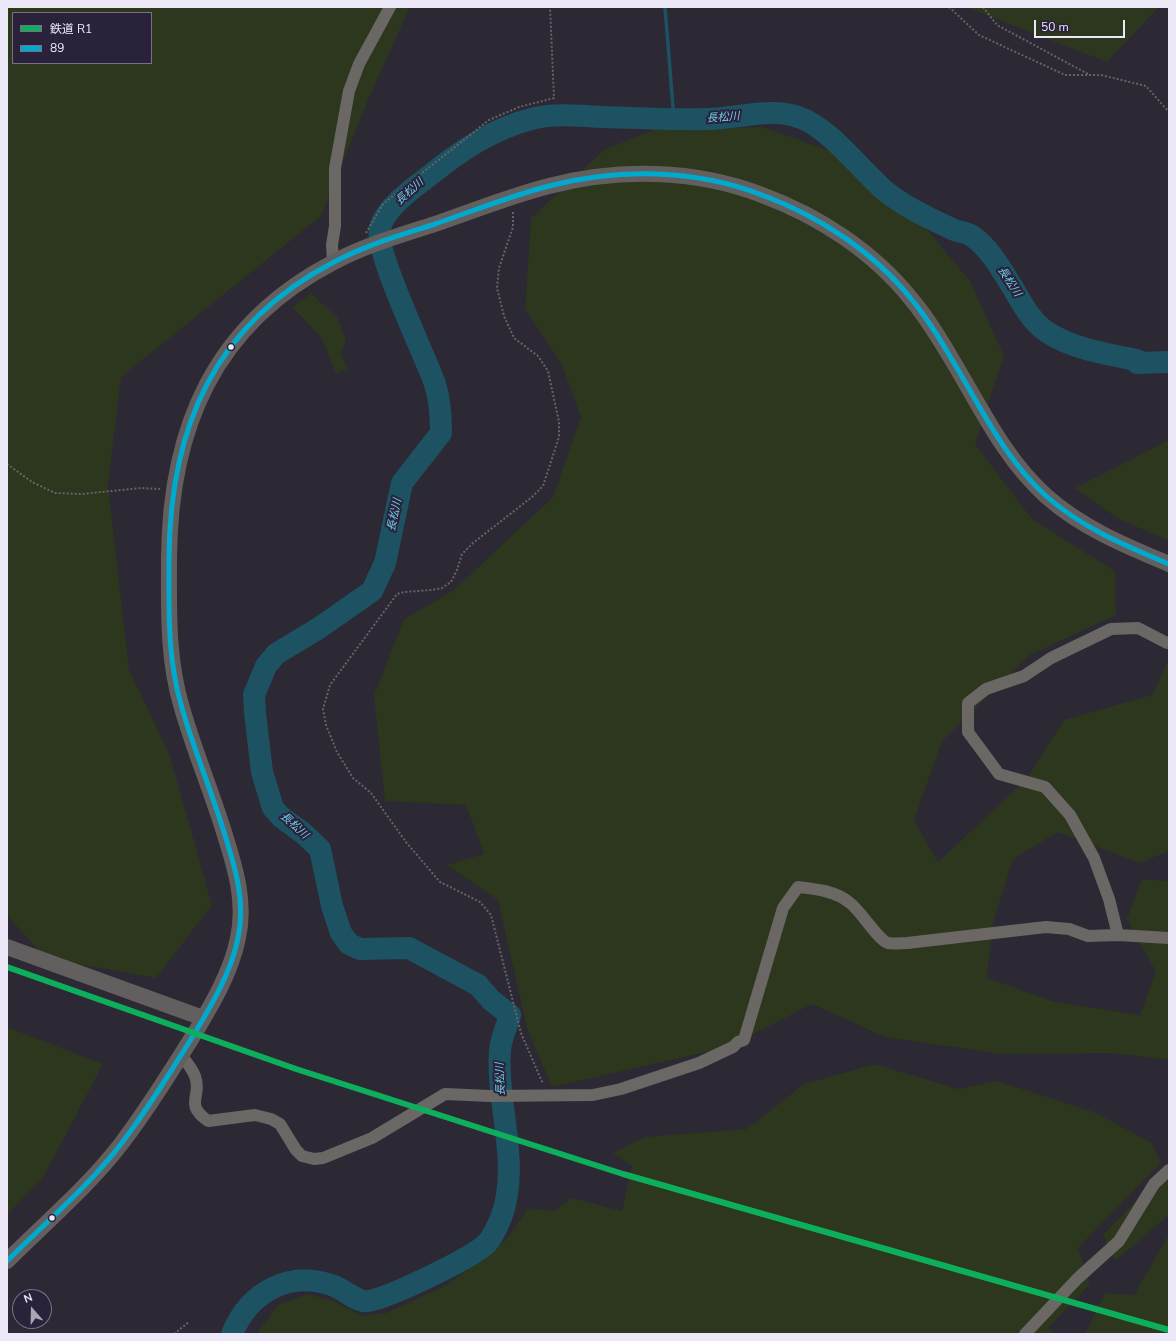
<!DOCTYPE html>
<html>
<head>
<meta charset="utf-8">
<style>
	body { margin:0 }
	#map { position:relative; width:1176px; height:1341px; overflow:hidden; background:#2c2834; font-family:"Nunito Sans","Noto Sans JP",sans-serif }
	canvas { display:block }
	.frame { position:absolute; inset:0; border:8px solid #ede8f8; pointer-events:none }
	.legend { position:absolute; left:12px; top:12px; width:140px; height:52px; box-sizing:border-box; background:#2a223a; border:1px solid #787186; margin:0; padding:5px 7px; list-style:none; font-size:12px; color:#ede8f8 }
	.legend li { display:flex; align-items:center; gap:8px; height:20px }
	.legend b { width:20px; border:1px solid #787186 }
	.north { position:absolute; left:12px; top:1289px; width:40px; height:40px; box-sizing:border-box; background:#2a223a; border:1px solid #787186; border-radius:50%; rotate:340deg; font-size:11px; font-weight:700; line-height:16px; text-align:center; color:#ede8f8 }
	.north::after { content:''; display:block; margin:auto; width:14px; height:18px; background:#a9a5b3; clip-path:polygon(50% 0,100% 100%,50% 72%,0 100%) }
	.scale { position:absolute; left:1034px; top:20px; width:91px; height:18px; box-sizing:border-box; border:2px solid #ede8f8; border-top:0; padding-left:5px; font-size:12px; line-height:14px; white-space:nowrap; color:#ede8f8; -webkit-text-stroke:3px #2a223a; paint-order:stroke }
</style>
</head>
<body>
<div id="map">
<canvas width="1176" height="1341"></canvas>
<div class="frame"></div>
<ul class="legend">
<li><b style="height:5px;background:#0daf5c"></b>鉄道 R1</li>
<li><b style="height:5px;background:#00a9ce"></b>89</li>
</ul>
<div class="north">N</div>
<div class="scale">50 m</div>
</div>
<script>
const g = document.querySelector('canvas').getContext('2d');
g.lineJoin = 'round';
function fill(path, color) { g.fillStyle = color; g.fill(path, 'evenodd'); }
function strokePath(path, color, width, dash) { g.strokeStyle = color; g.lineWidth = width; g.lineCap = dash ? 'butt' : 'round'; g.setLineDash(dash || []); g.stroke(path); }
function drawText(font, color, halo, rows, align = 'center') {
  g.font = font + ' "Nunito Sans","Noto Sans JP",sans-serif'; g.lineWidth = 4; g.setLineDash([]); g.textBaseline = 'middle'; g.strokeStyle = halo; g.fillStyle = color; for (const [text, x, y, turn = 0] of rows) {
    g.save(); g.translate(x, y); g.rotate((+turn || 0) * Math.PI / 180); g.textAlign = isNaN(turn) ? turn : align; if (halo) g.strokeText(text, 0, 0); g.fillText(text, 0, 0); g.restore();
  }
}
fill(new Path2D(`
	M7,7H410L368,100L321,216L121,377L108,485L129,670L169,753L212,905L156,978L45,958L7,915ZM13,13H151V63H13Z
	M966,7H1159L1107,62Z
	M763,127L828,150L919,220L970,281L1004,356L975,444L1032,519L1115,571L1116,615L1030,655L942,741L914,820L938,862L1026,780L1064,720L1152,695L1169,659V851L1140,863L1058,832L1013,859L993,923L987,978L1055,1002L1140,1015L1156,972L1127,919L1142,879L1169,881V1060L1112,1053L1002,1054L885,1037L812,1004L728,1047L552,1087L527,1028L498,900L447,865L484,854L466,805L385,801L374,696L404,619L454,590L553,497L581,417L561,363L525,309L531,218L604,150L656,129Z
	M311,293L338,318L346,341L341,354L347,369L336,374L321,337L292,307Z
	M1169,440V541L1117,518L1075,488Z
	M7,1027L103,1064L43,1178L7,1215Z
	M875,1064L958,1089L997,1081L1094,1112L1152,1143L1161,1163L1078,1248L1090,1284L1048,1328L1057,1334H256L278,1305L307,1294L331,1300L363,1316L386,1313L447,1285L507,1239L528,1208L554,1211L572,1198L622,1211L632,1166L613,1153L645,1137L747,1129L804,1084Z
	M1169,1166V1215L1115,1261L1103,1235Z
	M1169,1234V1334H1085L1105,1293L1134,1295Z`), '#2c371e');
strokePath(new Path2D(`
	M665,7L674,120`), '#1d5262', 3.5);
strokePath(new Path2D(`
	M232,1334C249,1292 290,1269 334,1286C345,1290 357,1303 369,1301C390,1297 475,1257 488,1242C493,1236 498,1225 501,1218C521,1164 496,1105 500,1050C501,1038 507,1026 510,1015L491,1000L478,985L409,948L360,949L349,944L341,933L332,906L320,849L303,833L281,817L273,808L262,772L255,713L254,695L266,666L276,654L319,628L372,591L385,563L402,483L441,433C441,416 440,400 435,384C425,355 373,249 380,228C385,208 413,188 429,176C461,150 494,128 535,118C556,113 580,116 602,117C637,118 672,120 707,119C737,119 772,106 801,118C830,129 860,169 884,190C903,206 929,218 952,229C958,232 966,232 972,236C990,248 1002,271 1013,288C1022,304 1032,322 1047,332C1073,349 1106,354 1137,360V363L1169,362`), '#1d5262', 22);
strokePath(new Path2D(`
	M949,7L979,35L1065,75H1101L1146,86L1169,112
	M983,7L997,25L1088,74
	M513,212V227L499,268L497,288L504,316L514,338L538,356L548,371L559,422V437L543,486L532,497L473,543L462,554L457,570L451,582L442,588L432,590L404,592L397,594L330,685L323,709L326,725L337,752L353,778L371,793L406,842L440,882L480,902L491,915L521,1033L543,1084
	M366,233L383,204L489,120L519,107L554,98L550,7
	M7,464L32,482L55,493L82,494L141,488L160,489
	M174,1334L189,1322`), '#676467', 2, [2, 2]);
strokePath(new Path2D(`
	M333,262L332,245L335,226V168L349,91L359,64L390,7
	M1118,935L1109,899L1094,858L1070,815L1045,787L999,774L968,732V703L986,689L1024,676L1051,658L1111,629L1138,628L1167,643L1169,642
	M181,1055C186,1062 192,1068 195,1076C203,1097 183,1103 208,1121L255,1115L271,1119L280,1124L296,1150L302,1156L314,1159L323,1158L372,1138L445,1094L490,1096L593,1095L621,1089L699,1063L733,1047L738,1042L744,1040L783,908L798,887C816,889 836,891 850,903C861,911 878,940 888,943C894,944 901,943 907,943L1046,927L1069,929L1088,936L1118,935L1169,938
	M1025,1334L1077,1279L1119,1241L1154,1184L1169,1170`), '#6b6764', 12);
strokePath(new Path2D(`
	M7,947L203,1018
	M7,1261C45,1223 88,1187 121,1144C147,1110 170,1073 193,1036C211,1006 231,973 238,938C246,901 235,867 224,832C211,790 194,750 182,708C167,659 169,609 169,558C170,428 214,324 334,262C366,245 401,235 435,224C473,211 510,196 549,186C618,168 695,169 762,195C819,216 874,252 912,300C928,319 941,341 954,363C982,410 1005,459 1046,496C1082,528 1126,546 1169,564`), '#645f5f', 16);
strokePath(new Path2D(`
	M7,1261C45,1223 88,1187 121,1144C147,1110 170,1073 193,1036C211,1006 231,973 238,938C246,901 235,867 224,832C211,790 194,750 182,708C167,659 169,609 169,558C170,428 214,324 334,262C366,245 401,235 435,224C473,211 510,196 549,186C618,168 695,169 762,195C819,216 874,252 912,300C928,319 941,341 954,363C982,410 1005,459 1046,496C1082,528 1126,546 1169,564`), '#00a9ce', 5);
strokePath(new Path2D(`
	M7,967L296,1069L623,1174L1169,1330`), '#0daf5c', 6);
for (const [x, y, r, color] of [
	[231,347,3.5,"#ede8f8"],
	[52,1218,3.5,"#ede8f8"]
]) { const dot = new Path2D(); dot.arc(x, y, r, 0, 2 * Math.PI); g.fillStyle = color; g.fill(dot); strokePath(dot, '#2a223a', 1.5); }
drawText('italic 11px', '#72cde8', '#2a223a', [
	["長松川",723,118,-4],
	["長松川",410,192,-42],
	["長松川",1009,282,57],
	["長松川",395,515,-78],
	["長松川",294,826,42],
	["長松川",501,1079,-92]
]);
</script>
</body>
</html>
